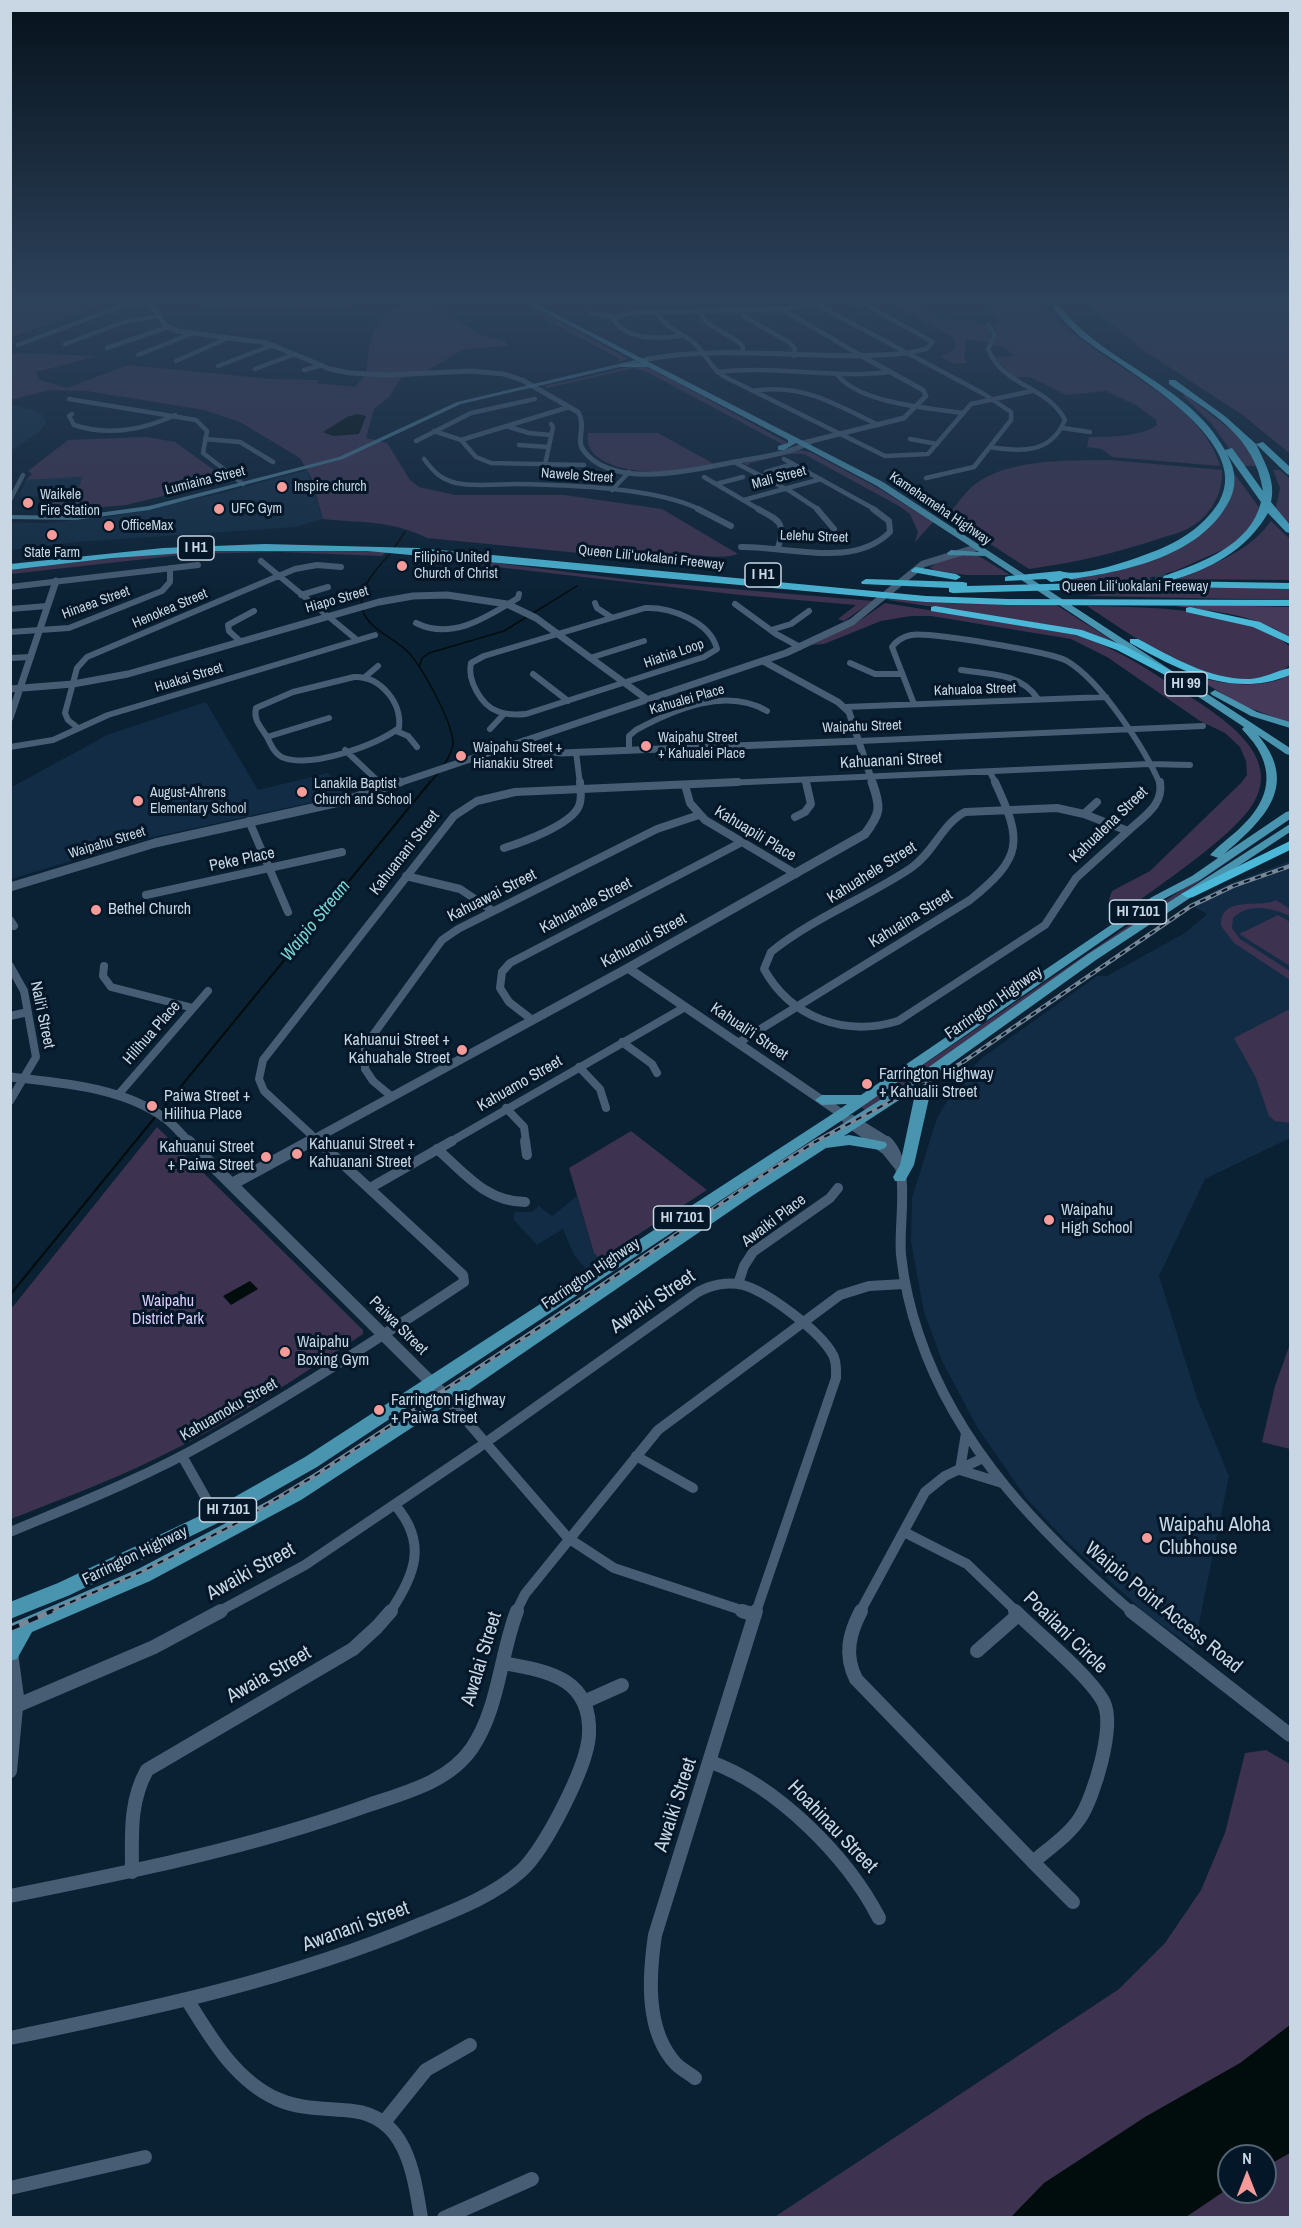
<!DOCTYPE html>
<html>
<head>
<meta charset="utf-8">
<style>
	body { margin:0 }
	#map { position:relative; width:1301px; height:2228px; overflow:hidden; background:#0a2033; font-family:"Archivo Narrow",sans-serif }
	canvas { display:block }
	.frame { position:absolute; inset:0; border:12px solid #c9d6e3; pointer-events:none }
	.north { position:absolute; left:1217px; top:2144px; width:60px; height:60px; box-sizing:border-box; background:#031728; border:2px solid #526373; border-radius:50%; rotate:0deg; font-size:16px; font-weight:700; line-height:24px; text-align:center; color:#c9d6e3 }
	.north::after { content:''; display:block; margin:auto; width:21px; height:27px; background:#f59b99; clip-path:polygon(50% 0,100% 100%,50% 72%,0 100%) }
</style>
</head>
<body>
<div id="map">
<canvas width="1301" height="2228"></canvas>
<div class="frame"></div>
<div class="north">N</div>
</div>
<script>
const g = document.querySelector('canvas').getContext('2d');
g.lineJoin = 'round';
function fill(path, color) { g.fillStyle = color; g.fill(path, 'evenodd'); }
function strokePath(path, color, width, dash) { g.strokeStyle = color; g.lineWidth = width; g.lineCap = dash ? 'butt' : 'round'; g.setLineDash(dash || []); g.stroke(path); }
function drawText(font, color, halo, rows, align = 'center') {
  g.font = font + ' "Archivo Narrow",sans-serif'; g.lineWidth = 6; g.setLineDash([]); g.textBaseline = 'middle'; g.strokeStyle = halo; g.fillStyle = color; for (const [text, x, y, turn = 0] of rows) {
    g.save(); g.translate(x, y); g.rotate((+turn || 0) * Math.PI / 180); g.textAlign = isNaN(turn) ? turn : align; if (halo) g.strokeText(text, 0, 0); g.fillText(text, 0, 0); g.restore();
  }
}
fill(new Path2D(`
	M11,405L37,411L43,416L46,423L40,431L11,451Z
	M307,470L323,519L295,527L77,542L11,550L10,522L46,523L114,516L223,493Z
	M82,477L77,494L19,497L26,480Z
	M206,702L258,790L328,773L346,795L145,839L11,879L10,788L107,735Z
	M1290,861V1138L1205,1179L1159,1276L1197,1398L1229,1476L1194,1648L1145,1613L1064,1539L1027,1499L977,1427L942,1361L924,1312L911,1242L912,1198L937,1118L958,1082L983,1057L1097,976H1107L1185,933L1207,914L1189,904L1226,885Z
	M577,1196L594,1253L600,1259L586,1269L574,1255L563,1229L537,1245L513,1219L515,1212H532L539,1206L552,1216Z`), '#112c44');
fill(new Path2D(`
	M11,301H113L11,337Z
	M191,301H381L325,309L206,308Z
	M430,301L478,334L504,341L509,346L464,349L420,375L401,378L389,397L374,409L366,438L387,443L410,480L419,487L455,495H564L662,509L738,554C710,563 686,546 660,561L427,538C391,520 362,523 323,519L311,477L300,458L240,422L204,410L87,391L49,390L11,400V353L98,356L36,372L39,380L67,388L128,365L271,379L319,380L317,383L355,387L367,373C367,328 382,301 430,301Z
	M886,301H918L922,310C930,313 937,317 945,319C959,322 991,316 991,337L988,342L967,340L964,359L968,363L955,364L940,357L955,349V338Z
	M988,301H1041C1084,361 1200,393 1220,466L1112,457L1102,449L1087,447L1089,437C1109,437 1141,437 1157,425L1156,420L1136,405L1106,391L1067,395L1030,377H1013L994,357L1013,356L1005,347L992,345L999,334L990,323H998Z
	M1085,301H1290V451L1288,452L1244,416L1143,350Z
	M536,309L627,358L628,359L619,362L618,358L529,311Z
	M634,366H645L678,383L788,443L784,445L647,372L634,368L547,388L545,386Z
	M1186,395L1235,433L1261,466H1242L1211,423L1183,396Z
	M588,433H658L714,464C698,466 682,471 667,472C642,473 582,468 588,433Z
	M147,437L175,442L228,480L126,505L46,512L52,495L77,493L82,477L26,480L32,474L28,471L68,440Z
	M799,450L810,452L878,488L933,522L915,542L918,532L910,514L899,506L804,454C786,452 768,459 750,463L748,466L743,463Z
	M1109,460L1222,470C1223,492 1212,513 1194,525C1182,533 1167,536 1155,540C1113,554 1072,563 1029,569L947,516C956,506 964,493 974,485C1009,458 1067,461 1109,460Z
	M1273,470H1280L1290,479V528L1275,512L1280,488Z
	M1233,472L1264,514L1231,546L1175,571L1145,579L1049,581C1102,572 1244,547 1233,472Z
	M1271,521L1290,539V580L1176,579C1210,565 1249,553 1271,521Z
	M289,548L386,552L382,556L279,552L190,554L11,574V570L154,553Z
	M953,554L977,555L1010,575H966L934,570L930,567Z
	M433,555L639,581L873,601L844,621L838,619L856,605L740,595L436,560Z
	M1243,586L1290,588V600L1086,596L1145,587Z
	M890,599L1055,604L1116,643L1051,625L888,600Z
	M885,603L1060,631C1106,641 1141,665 1181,691C1215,713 1285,753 1253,804C1230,840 1153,889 1117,917L1109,899L1112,891L1150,871L1241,783L1247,775L1246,761L1240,747L1225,733L1200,721L1107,657L1071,639L931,616H911L881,621L824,644L812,645L859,621Z
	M1087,606C1142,607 1249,607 1290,647V664C1284,672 1276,673 1267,676C1208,693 1133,636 1087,606Z
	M1290,816V819L866,1111L861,1107Z
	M1276,900L1290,909V916C1273,908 1248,902 1233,918L1232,928L1240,939L1290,971V980L1234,943L1221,926C1220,894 1260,909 1276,900Z
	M1278,915L1290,922V966L1239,934Z
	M1290,1009V1123L1275,1121L1269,1116L1256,1078L1234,1038Z
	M157,1127L363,1330V1334C296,1379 228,1424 155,1459C108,1482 59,1500 11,1519V1309Z
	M631,1131L707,1190L600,1259L594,1253L569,1168Z
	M1290,1344V1449L1262,1442L1275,1386Z
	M1266,1750L1290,1764V2217L773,2218L1119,1989L1165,1943L1201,1890L1225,1833L1245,1753ZM1229,2156H1265V2192H1229Z`), '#3d324f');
fill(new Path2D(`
	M1210,605L1290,607V638C1258,615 1214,611 1175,606Z
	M1190,674C1221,685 1261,690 1290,675V723L1241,705Z`), '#463a5b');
fill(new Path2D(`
	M357,414L366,416L359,434L333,436L323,432L347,417Z
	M250,1281L258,1289L231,1305L223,1296Z
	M1290,2025V2153L1265,2167V2156H1229V2188L1186,2217H1011L1044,2183L1145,2117L1240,2063Z`), '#010d0d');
strokePath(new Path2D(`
	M394,548L405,532
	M391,553C370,576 344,603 377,629C387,637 398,642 407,651C422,666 451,720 453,741C454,750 448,759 443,766
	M419,667L422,658L429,653L504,631L577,586
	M429,784L438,773`), '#010d0d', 1.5);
strokePath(new Path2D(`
	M160,1112L430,782
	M10,1295L156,1116`), '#010d0d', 2);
strokePath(new Path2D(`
	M1109,591L1168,578`), '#273b4d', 11, [11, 5]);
strokePath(new Path2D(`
	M810,301L984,394L1011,412V420L974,467L926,478
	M847,301L866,305L933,342L926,349L907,353
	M782,309L865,358
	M740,310L745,317L790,343L795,349L794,356
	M699,311L706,322L740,343L743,347L742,353
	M590,313L615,317
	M657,313C666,329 681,332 694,343C705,353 710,367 723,376L885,456L928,454L971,404L1032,391
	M988,325L995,335L988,349C1002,386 1048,386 1065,420C1051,454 1021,452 990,447
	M680,336C658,339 626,340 613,319L629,313L782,309L839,301
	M65,344L127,321L158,316
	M18,345L122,306L147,301
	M107,348L168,327
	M138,355L191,334
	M176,361L228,338
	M218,366L273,345
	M255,369L295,354
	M304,370L322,365
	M717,372C775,365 831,379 889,372
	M837,374C857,403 929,408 962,413
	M753,391C801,383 836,404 878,425
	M69,399L196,420L207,431L203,453L243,484
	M72,414L69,416L74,425C108,436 143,430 175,415
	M506,426L529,433L551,435
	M1062,428L1090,432
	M434,431L461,440L476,457L491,463L584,465
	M205,439L240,442L273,462
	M910,439L937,444
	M461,440L569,407
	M416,441L471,413L535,399
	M519,445L548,447
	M424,459C433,471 440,479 456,483C474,487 497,484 516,484C567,485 656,487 701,510
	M784,459L876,510
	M734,462L790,491L819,510
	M545,465L553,427L551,424
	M766,472L793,464
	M704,477L760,510
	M716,484L743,477
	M612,490L629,472
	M10,500L23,475
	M744,500L821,479`), '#465d73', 4.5);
strokePath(new Path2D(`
	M698,509L731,526
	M758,509C780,521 786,522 778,548
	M817,509L834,529
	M741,547C788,546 853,569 890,532L889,521L873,509
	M261,561L357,640
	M10,587L198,565
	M301,595L328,587
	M595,603L597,608L611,617
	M735,604L776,634L800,647
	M645,608C670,607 710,621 717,649L704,657L526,714C516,715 506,715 497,711C481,705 467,680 471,663L484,656Z
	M10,609L47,606
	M416,623C452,641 487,617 518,598L519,594
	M771,630L791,624L809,611
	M10,632L69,628L162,591L170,582V568
	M241,642L229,631L228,625L254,611
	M10,658L31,657
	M590,658L644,641
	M850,663L875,674H902
	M961,670C989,674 1021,673 1038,699
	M533,674L568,701
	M354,677C380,676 402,702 399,728C376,745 313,768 284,758C275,755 271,745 267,737C261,727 253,720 256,708L293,692Z
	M365,677L378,666
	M914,704L892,647C897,640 902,637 911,635C929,632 1052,652 1067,661C1101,681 1145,749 1160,784
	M845,707L1106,697
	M78,728L68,720L65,713L77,668L87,657L295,569L317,565L341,567
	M490,729L504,714
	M396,731L408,736L417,747
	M267,737L329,718
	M859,741L1203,726
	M10,747L53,740L108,715L375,635
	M345,750L381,784
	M629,750V736L636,730C675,709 726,687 767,711
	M576,752L580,784
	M990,772L996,784
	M806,780L807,784
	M704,784L1149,764L1190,765`), '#465d73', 6);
strokePath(new Path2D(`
	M380,782L385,787
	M685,785L690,803L705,820L796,874
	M1057,808L1084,814L1128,831L1076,878L1045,925L898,1021C845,1037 791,1018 764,969L771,952C813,918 866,898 911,868C934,852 942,824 965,812Z
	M1084,814L1097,802
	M795,817L805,812L811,804L806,782
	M249,821L288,912
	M1128,831C1144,816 1164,805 1160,782
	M504,848C523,842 571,825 579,806C582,799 581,790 580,782
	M406,876L460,889L493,911
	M146,895L342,852
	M10,920L14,926
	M10,966L24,991L36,1057L10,1101
	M104,966L103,976L111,987L193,1008
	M10,1016L28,1012
	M531,1019L509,1002L500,988L502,972L510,963L742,842
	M622,1042L652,1064L657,1073
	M738,1043L970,900C1023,857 1023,842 995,782
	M579,1067L600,1089L606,1108
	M118,1095L208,991
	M391,1096L373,1081L365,1069V1046L442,940L458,929L657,829L699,815
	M506,1108L524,1127L526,1142
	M852,1119L889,1142
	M851,1125L875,1142
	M319,1142L264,1091L259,1079L263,1060L454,816L477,801L515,792L738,782
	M450,1142L685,1007`), '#465d73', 8);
strokePath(new Path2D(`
	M525,1141L527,1155
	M873,1141L886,1150L898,1165
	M887,1141C912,1165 898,1222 901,1255C904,1282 910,1309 919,1335C957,1449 1043,1535 1132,1612
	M437,1149C465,1173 486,1202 525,1202
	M370,1188L452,1141
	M738,1284L744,1266L753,1252L830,1198L838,1188
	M446,1397L568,1538L614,1568L747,1612
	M966,1433L960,1470L1002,1483
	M182,1456L216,1516
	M636,1456L693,1488
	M10,1532C77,1504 146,1477 209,1441C296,1392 381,1337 464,1282L463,1275L318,1141
	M904,1532L967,1564L1017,1612
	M218,1612L305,1565L478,1448L698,1292C711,1285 728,1281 743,1285C768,1292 821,1332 833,1355C837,1362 836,1370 836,1378L756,1612
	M390,1612C415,1575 428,1543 395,1505
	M516,1612L525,1594L658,1430L840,1295L869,1286L904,1284
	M860,1612L925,1492L945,1476L983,1458`), '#465d73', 10);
strokePath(new Path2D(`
	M742,1611L755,1615
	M861,1611C849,1634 844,1655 856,1679L1033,1862C1048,1849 1069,1835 1080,1818C1094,1797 1115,1727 1104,1703C1092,1678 1037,1633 1015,1611
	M1131,1611L1290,1735
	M977,1651L1018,1615
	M584,1702L622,1685
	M16,1706L154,1647L221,1611
	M711,1762C777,1786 847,1856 879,1918
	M10,1771L17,1697L11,1653
	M1033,1862L1073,1902
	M132,1872C132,1836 129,1802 147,1770L353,1649L377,1627L391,1611
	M10,1896C130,1872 250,1848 366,1806C403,1793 448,1783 472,1748C499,1708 500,1655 517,1611
	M188,2001C211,2038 235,2080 277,2099C301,2110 327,2108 353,2111C407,2117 414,2175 421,2218
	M10,2038C150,2009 289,1980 421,1924C455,1910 493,1896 521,1871C545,1849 587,1767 589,1735C592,1678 548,1671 503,1663
	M695,2078C689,2073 682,2070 676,2064C645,2031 649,1976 655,1935L756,1611
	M385,2121L426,2070L470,2045
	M10,2188L145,2157
	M444,2218L532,2179`), '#465d73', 14);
strokePath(new Path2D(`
	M149,301L165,325L177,331L267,343L330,369L350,373L387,375L471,371L504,374L522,380L578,412C587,426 575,441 584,451C613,490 694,470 734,462C760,457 786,455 810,442
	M648,359C734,344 820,362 907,353
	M803,443L904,418L926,396L923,390L865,358`), '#465d73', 5);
strokePath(new Path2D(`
	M763,661L838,702L849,712L873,784
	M10,689L73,684L128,674L379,602L413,596L447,595L507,604L536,618L648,700
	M10,718L56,581
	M524,741L542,751L562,753L859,741
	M396,784L786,653L852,622L923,564L975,548`), '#465d73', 7);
strokePath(new Path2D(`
	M10,887L155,843L344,801L400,782
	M628,968L842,1114L851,1125
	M10,1077C61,1083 124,1087 166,1119C175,1126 182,1135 189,1142
	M309,1142L628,968L865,834C881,813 881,807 872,782`), '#465d73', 9);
strokePath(new Path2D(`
	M188,1141L446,1397
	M232,1184L311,1141`), '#465d73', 12);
fill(new Path2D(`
	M648,357L650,360L461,404L343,459L149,510L76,520L10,519V515L76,516L149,506L339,457L457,402Z`), '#487891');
fill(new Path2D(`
	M523,301H530L883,482L1290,748V755L1286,754L1258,735C1300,785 1265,819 1224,854L1286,812L1290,811V819L1200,880L1160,901L847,1117L317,1467L222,1521L70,1595L10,1619V1602L58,1583L210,1511L305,1457L837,1111L847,1104L822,1105L815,1100L822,1095H861L1152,897L1192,876L1218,858L1210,855C1218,846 1229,838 1238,830C1262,808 1276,782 1259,751C1255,743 1248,736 1242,729L1244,727L985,556L948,555L947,553L951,550L979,552L877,486L796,443L784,450H778V446L788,443V440L648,367H620L622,364L641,363Z
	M1215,690L1257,712L1290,722V728L1251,716L1212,695L1210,693Z
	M1290,824V832L1096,960L934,1076L914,1165L905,1181H895L893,1177L900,1165L916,1089L844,1136L849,1135L885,1142L887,1145L885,1148L880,1150L849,1145L826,1148L752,1196L462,1395L301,1500L150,1581L32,1632L17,1659L10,1661V1624L138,1569L289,1490L450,1385L742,1188L902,1086L1088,954Z`), '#4994af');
fill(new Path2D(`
	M1048,301H1056C1099,363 1187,381 1225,450L1232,448L1263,491C1255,436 1212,413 1169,384V380H1175L1226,417L1256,444L1263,442L1290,467V475L1287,474L1256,444C1265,463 1276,481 1271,502L1290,525V533L1286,532L1268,513C1247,550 1209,570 1169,581L1290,583V589L1176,587L953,593L949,592V588L862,584L861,582L866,579L963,582L967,583V586L1168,581L1163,578L1164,576C1201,563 1251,545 1261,502L1227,454C1237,472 1237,488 1227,505C1194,562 1110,574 1051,582L1046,579L1005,581V577L1009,576L1060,571C1080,578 1126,562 1147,554C1176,544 1203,528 1219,502C1256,439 1121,368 1082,338C1069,327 1058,315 1048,301Z
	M265,544L418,548L926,596L1008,599L1290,600V606L1008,605L926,602L367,551H214L112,558L10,570V564L163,548Z
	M916,567L956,574L961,577L956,580L912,572L911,570Z
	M935,606L1082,630L1125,646L1177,674L1167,676L1117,650L1076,635L931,611V607Z
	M1190,607L1260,622L1290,637V644L1253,627L1186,612V608Z
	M1130,639H1138C1172,657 1210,680 1250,679C1265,678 1276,671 1290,668V675C1233,699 1181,671 1130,643Z
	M1290,841V850L1193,897L1188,898L1181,894Z`), '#4bb8d7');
const railFar1 = new Path2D(`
	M48,1612L143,1571L233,1525L316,1475L557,1316L763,1175L815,1142L960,1064L1191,906L1233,886L1290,866`);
const rail = new Path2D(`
	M10,1629L52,1611`);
strokePath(railFar1, '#768797', 4.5);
strokePath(rail, '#768797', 6);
strokePath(railFar1, '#031728', 2, [6]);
strokePath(rail, '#031728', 4, [10]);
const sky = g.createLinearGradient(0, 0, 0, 613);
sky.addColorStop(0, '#06121c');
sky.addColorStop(0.49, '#2d425b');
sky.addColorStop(1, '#2d425b00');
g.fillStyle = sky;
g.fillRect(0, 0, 1301, 613);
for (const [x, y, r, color] of [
	[282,487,6,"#f59b99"],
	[28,503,6,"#f59b99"],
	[219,509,6,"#f59b99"],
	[109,526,6,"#f59b99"],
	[52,535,6,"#f59b99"],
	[402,566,6,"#f59b99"],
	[646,746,6,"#f59b99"],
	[461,756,6,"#f59b99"],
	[302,792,6,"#f59b99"],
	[138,801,6,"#f59b99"],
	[96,910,6,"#f59b99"],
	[462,1050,6,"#f59b99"],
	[867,1084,6,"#f59b99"],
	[152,1106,6,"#f59b99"],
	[297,1154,6,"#f59b99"],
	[266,1157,6,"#f59b99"],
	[1049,1220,6,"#f59b99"],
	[285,1352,6,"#f59b99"],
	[379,1410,6,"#f59b99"],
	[1147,1538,6,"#f59b99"]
]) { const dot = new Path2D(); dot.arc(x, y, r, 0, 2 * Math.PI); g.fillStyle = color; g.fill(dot); strokePath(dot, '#031728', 2); }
drawText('14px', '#c9d6e3', '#031728', [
	["Nawele Street",577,476,4],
	["Mali Street",779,478,-15],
	["Lumiaina Street",205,481,-14],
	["Kamehameha Highway",940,509,34],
	["Lelehu Street",814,537,2],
	["Queen Liliʻuokalani Freeway",651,558,6],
	["Queen Liliʻuokalani Freeway",1135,587],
	["Hiapo Street",337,600,-16],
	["Hinaea Street",96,603,-20],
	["Henokea Street",170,609,-23],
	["Hiahia Loop",674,654,-19],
	["Huakai Street",189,678,-17],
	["Kahualoa Street",975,690,-2],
	["Kahualei Place",687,700,-16],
	["Waipahu Street",862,727,-2],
	["Waipahu Street",107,843,-17]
]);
drawText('14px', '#c9d6e3', '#031728', [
	["Inspire church",294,487],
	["Waikele",40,495],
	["Fire Station",40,511],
	["UFC Gym",231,509],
	["OfficeMax",121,526],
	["State Farm",52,553,"center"],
	["Filipino United",414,558],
	["Church of Christ",414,574],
	["Waipahu Street",658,738],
	["+ Kahualei Place",658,754],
	["Waipahu Street +",473,748],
	["Hianakiu Street",473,764],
	["Lanakila Baptist",314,784],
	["Church and School",314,800],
	["August-Ahrens",150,793],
	["Elementary School",150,809]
], 'left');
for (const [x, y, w] of [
	[196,548,36],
	[763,575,36],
	[1186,684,42],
	[1138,912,57],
	[682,1218,57],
	[228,1510,57]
]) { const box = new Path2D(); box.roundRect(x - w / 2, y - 12, w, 24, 4.5); g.fillStyle = '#031728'; g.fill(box); strokePath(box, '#c9d6e3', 1.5); }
drawText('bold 15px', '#c9d6e3', null, [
	["I H1",196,548],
	["I H1",763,575],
	["HI 99",1186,684],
	["HI 7101",1138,912],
	["HI 7101",682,1218],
	["HI 7101",228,1510]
]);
drawText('16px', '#c9d6e3', '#031728', [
	["Kahuanani Street",891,761,-3],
	["Kahualena Street",1109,825,-44],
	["Kahuapili Place",755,834,31],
	["Kahuanani Street",405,853,-52],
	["Peke Place",242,860,-12],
	["Kahuahele Street",872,873,-32],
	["Kahuawai Street",492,896,-27],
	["Kahuahale Street",586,906,-28],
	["Kahuaina Street",911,919,-32],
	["Kahuanui Street",644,941,-29],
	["Farrington Highway",994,1003,-35],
	["Nali'i Street",42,1015,78],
	["Kahuali'i Street",749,1032,34],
	["Hilihua Place",152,1033,-49],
	["Kahuamo Street",520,1084,-30],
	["Awaiki Place",774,1221,-37],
	["Farrington Highway",591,1274,-34],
	["Paiwa Street",398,1326,45],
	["Kahuamoku Street",229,1410,-30],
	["Farrington Highway",135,1556,-26]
]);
drawText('16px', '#c9d6e3', '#031728', [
	["Bethel Church",108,910],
	["Kahuanui Street +",450,1041,"right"],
	["Kahuahale Street",450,1059,"right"],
	["Farrington Highway",879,1075],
	["+ Kahualii Street",879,1093],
	["Paiwa Street +",164,1097],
	["Hilihua Place",164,1115],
	["Kahuanui Street +",309,1145],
	["Kahuanani Street",309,1163],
	["Kahuanui Street",254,1148,"right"],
	["+ Paiwa Street",254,1166,"right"],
	["Waipahu",1061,1211],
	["High School",1061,1229],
	["Waipahu",297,1343],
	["Boxing Gym",297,1361],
	["Farrington Highway",391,1401],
	["+ Paiwa Street",391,1419]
], 'left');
drawText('16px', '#dccbfc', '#031728', [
	["Waipahu",168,1302],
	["District Park",168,1320]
]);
drawText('italic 18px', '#7ad4d1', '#031728', [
	["Waipio Stream",316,921,-51]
]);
drawText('20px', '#c9d6e3', '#031728', [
	["Awaiki Street",653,1302,-34],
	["Awaiki Street",251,1572,-29],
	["Waipio Point Access Road",1163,1608,39],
	["Poailani Circle",1065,1633,44],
	["Awalai Street",482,1659,-73],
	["Awaia Street",269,1675,-30],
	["Awaiki Street",676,1805,-72],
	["Hoahinau Street",832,1827,46],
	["Awanani Street",356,1927,-20]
]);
drawText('20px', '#c9d6e3', '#031728', [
	["Waipahu Aloha",1159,1526],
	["Clubhouse",1159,1549]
], 'left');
</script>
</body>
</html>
